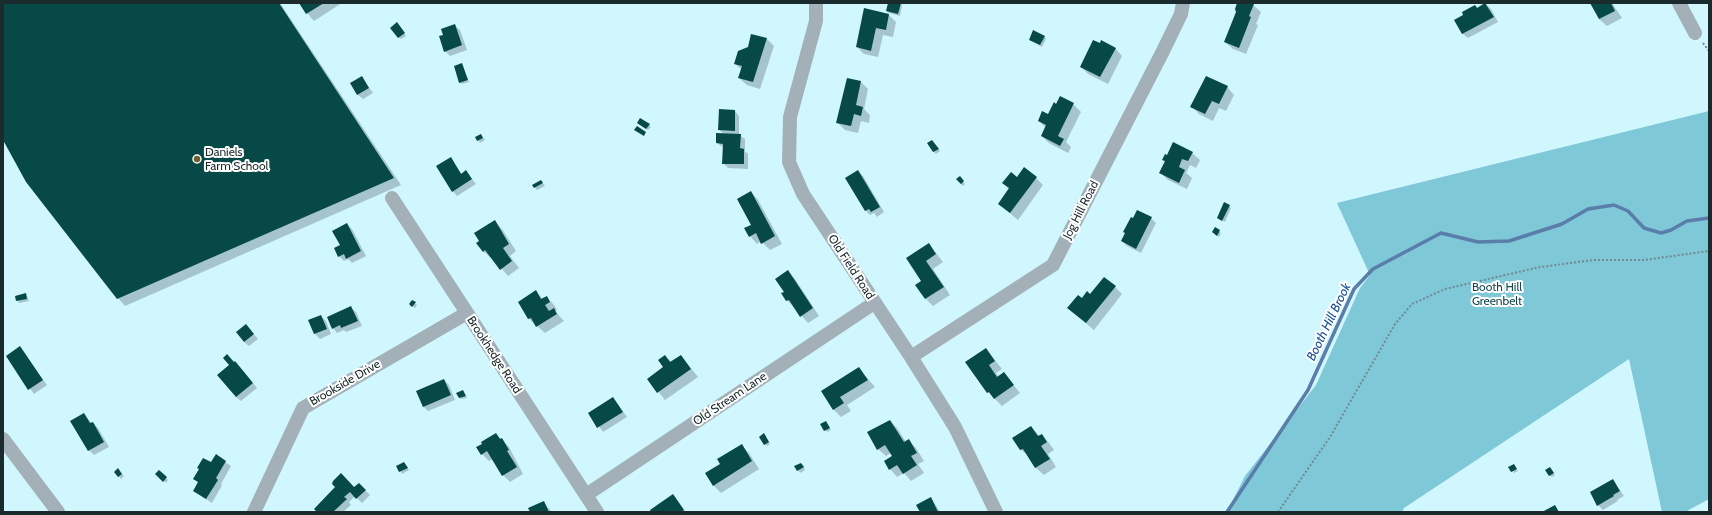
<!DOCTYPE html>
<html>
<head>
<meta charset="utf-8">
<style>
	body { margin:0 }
	#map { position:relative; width:1712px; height:515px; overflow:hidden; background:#d0f6fe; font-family:Cabin,sans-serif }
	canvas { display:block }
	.frame { position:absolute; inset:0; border:4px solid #1b2a2d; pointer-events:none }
</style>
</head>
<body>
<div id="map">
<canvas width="1712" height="515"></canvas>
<div class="frame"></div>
</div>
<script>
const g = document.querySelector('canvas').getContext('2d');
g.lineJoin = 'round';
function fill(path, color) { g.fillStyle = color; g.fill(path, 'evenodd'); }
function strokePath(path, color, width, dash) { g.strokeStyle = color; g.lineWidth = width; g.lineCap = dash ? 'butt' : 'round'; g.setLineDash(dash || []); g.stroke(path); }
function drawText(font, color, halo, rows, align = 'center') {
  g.font = font + ' Cabin,sans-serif'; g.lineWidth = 4; g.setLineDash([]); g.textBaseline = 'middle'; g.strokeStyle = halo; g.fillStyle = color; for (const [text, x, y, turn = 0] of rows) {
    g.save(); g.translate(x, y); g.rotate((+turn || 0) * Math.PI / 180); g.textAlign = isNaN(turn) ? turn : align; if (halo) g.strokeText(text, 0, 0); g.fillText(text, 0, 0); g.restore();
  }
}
fill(new Path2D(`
	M1709,111V499L1685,512H1662L1629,359L1404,508L1402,512H1227L1245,476L1316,385L1360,288L1370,275L1337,203Z`), '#7ec8d8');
fill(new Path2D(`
	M3,3H280L401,185L125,306L118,298L3,138Z
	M301,3H342L314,21L307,13Z
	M889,3H900L902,5L900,16L889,13L887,11Z
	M1238,3H1249L1253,5L1261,12L1256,24L1258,25L1246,54L1233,49L1225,42L1237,12L1236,9Z
	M1591,3H1612L1622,18L1607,26L1599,19Z
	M1486,4L1491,9L1498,22L1468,38L1463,34L1456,20L1464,15L1475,6L1478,8Z
	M865,9L889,15L896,22L893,37L883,35L878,57L864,54L857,47Z
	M399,26L406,36L401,39L398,37Z
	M455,26L460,30L467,50L450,56L445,51V35Z
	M1044,36L1046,39L1042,47L1030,40Z
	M767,39L774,46L760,89L747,85L739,78L742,70L735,64Z
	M1115,48L1122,56L1108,84L1088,74L1081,67Z
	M462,65L469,82L462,84L460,82Z
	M362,77L373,93L363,99L358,95Z
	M861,82L868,89L864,109L870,115L869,123L861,121L858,133L845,130L837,122Z
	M1227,87L1234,95L1226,111L1219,108L1213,121L1199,114L1192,107Z
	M1073,104L1081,112L1066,142L1071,147L1068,153L1049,143L1042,136L1046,128L1039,121L1048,115L1057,105Z
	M735,111L739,116V135L745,139V151L748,154V169L728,168L723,163L724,148L717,143L724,134L719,130Z
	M640,125H649L651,127L648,130Z
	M481,135L485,140L480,143L478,140Z
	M934,143L940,151L936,154L928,144Z
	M1192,153L1200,160L1196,168L1190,165L1186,173L1192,178L1187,189L1168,180L1160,172L1165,162L1163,160Z
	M450,158L462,174L466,171L476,184L457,196L453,191Z
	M858,171L863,176L884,212L877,217L874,213L870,215L866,211Z
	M960,177L965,184L963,186L957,180Z
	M1017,178H1036L1043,185L1018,220L999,204L1009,189L1003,183Z
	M541,181L545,186L537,190L533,185Z
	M751,192L758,200L782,244L770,250L761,241L757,244L750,236L752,225Z
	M1229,206L1231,208L1225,222L1218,218Z
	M1151,218L1156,223L1141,253L1127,246L1122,241L1126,234Z
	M495,222L502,229L516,251L510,256L519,268L508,276L492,257L491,258L483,251Z
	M347,224L352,229L366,256L352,263L348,259L344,261L339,256Z
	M1219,231L1221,233L1219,237L1214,233Z
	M929,244L943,262L933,269L950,295L933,306L926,299L916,285L922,281Z
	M787,271L795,279L819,316L808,323L787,300L785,292Z
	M1115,287L1122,294L1094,330L1076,315L1082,299Z
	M536,292L543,299L547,297L554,305L557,310L555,311L564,321L545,333L529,319Z
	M26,294L29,301L19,303L16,297Z
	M413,301L417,305L415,308L411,305Z
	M351,308L356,312L362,326L346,332L344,330L337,333L333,328Z
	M321,316L326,321L331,334L320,339L315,334L310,321Z
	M246,325L258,339L249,346L244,342Z
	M986,349L1002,369L996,373L999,377L1004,373L1020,393L1002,406L988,392Z
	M24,353L47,385L34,394L7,356Z
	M665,356L672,362L681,356L698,377L665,400L648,379L665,368Z
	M234,363L240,367L257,388L241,401L236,397Z
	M858,368L875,387L847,405L851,411L841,417L834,410L822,391Z
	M444,380L449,385L455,400L428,411L423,406Z
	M463,391L467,398L461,399L459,397Z
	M613,398L627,417L603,432L590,413Z
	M84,414L92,424L93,423L98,428L109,447L94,455L89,450L72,421Z
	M890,421L897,428L906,442L908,440L916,448L924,461L918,464L924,473L911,481L904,473L897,477L890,469L893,456L891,453L886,456L878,449Z
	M828,425L831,430L827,432L825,430Z
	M1031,427L1040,437L1042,435L1049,443L1054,450L1048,454L1056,467L1044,475L1036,468L1029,456L1021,450Z
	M496,434L509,447L523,474L510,482L503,475L493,459L489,461L482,454L483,445Z
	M766,437L770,444L767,446L765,444Z
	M742,446L749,453L759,469L721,493L714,486L706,474L721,464Z
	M216,456L231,466L221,484L222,485L212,503L194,491L199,483L195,479L212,464Z
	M404,463L409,470L402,474L398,467Z
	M803,466L805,470L800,473L796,467Z
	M1514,466L1518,471L1514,473L1512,471Z
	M1550,468L1555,475L1552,477L1549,475Z
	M159,471L168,480L166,483L157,474Z
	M115,472H120L124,476L121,479Z
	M1613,481L1624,496L1617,500L1618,501L1603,510L1598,505Z
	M359,484L370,495L362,503L355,496L349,502L351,505L343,512H318Z
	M673,495L686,512H653Z
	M931,499L935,504L940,512H921Z
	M543,502L552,512H531Z`), '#0003');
strokePath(new Path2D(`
	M1227,512L1308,390L1354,289L1373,269L1441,233L1478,242L1509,241L1562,224L1588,209L1614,205L1628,211L1644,228L1661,233L1671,230L1687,221L1709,218`), '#5b7da9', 3.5);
fill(new Path2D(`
	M3,3H279L394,178L117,299L26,182L3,140Z
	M299,3H324L306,14Z
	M888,3H901L898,14L886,11Z
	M1237,3L1254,4L1249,16L1251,17L1239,48L1224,42L1236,12L1235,9Z
	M1485,3L1494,17L1462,34L1454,20L1463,15L1462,12L1475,5L1477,8Z
	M1590,3H1611L1615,11L1599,19Z
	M864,8L889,14L886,30L876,28L871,51L856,47Z
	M397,22L405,33L398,38L390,28Z
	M455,24L462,45L444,52L439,36L443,35L441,29Z
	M1033,30L1045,36L1040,45L1029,40Z
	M751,34L767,38L753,82L738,78L742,66L734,64L738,51L748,47Z
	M1093,40L1100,43L1101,40L1116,48L1100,77L1080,67Z
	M462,63L468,80L459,83L454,66Z
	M362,76L369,88L357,95L350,83Z
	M1206,76L1228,86L1219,104L1212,101L1205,114L1190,107Z
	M847,78L861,81L856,105L863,107L861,116L854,114L851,126L836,123Z
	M1060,96L1074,103L1058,136L1064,139L1060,146L1041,136L1046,125L1038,121L1042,111L1048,114L1054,102L1056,104Z
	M719,109L735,110V131L718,130Z
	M640,118L650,124L646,129L637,123Z
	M637,126L646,132L644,136L634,130Z
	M716,133L741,134L740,148L744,149V164H722L723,144L716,143Z
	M481,134L483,138L477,141L475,137Z
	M932,140L939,149L933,152L927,143Z
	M1173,142L1193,152L1188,161L1182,159L1179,167L1185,170L1179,183L1159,173L1165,161L1162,160L1165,154L1167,155Z
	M451,157L461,174L466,170L472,179L452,192L436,166Z
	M1024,167L1037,177L1010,213L998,204L1009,188L1002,183L1011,172L1017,177Z
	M858,170L880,207L871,212L869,209L865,211L845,178Z
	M960,176L964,181L961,184L956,179Z
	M541,180L543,183L534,188L532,185Z
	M751,191L775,236L761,244L756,233L749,237L744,228L751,225L737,199Z
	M1224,202L1230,205L1222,221L1217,218Z
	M1137,210L1152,217L1136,249L1121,241L1125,233L1123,232L1131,217L1133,218Z
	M495,220L509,244L503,248L512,261L500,270L485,250L483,252L476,243L479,241L474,233Z
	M347,223L361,251L346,259L344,254L338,257L334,248L340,245L332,231Z
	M1215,227L1220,230L1217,236L1212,232Z
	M929,243L936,254L926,261L944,287L925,299L915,285L921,281L906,258Z
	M788,270L813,308L800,317L789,300L786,301L781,293L784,292L775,279Z
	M1104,277L1116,286L1086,323L1067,308L1078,295L1082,298L1087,291L1090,294Z
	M536,290L541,299L547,296L550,302L545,305L549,311L554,308L557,314L536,327L531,318L528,319L518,302Z
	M26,293L27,299L16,301L15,296Z
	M412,300L416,302L412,307L409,304Z
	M351,306L358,321L341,328L340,325L332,329L327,317Z
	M321,315L327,329L314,334L308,320Z
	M246,324L254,334L244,342L236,332Z
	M20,346L43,380L28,390L6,356Z
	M986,348L995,361L989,365L997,377L1004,372L1014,385L994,399L989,392L987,393L965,362Z
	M227,354L234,362L235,361L253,383L236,397L217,375L229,365L223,358Z
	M665,355L670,362L681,355L691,369L657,393L647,379L663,367L658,360Z
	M859,367L868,380L840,397L844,403L833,410L821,391Z
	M444,379L451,395L423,407L416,391Z
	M463,390L466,396L459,398L456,393Z
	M613,397L623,412L597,428L588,413Z
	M84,413L90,423L93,422L104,442L88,451L70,421Z
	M890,420L904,442L909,439L917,453L911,456L917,465L903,474L897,465L889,470L884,461L892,456L885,445L877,450L867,432Z
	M826,421L830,428L824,431L820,424Z
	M1031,426L1038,436L1042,434L1047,442L1041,446L1050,459L1035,468L1023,449L1020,450L1012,438Z
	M496,433L500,439L502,438L509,450L507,451L517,467L502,476L487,451L481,455L476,447L482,444L481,442Z
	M764,433L769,442L764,445L759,437Z
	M742,444L752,461L713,486L705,473L720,464L717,459Z
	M216,454L226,461L216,478L218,480L206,499L193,491L198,482L193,479L199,469L197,468L203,458L211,462Z
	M404,462L408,468L399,472L396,466Z
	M801,463L804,467L797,471L794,466Z
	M1514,464L1517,469L1511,472L1508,467Z
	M1550,467L1554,473L1549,476L1545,470Z
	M118,468L122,474L118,477L114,472Z
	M159,470L167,477L163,482L155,474Z
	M341,473L354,487L359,483L366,490L356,499L350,492L344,497L347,499L333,512H317L314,509L335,487L332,484L333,481Z
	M1613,479L1620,491L1613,495L1614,496L1597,506L1590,492Z
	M673,494L684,510L681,512H651L650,510Z
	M931,497L938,512H920L916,505Z
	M544,501L549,512H530L528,508Z
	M1555,505L1559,512H1542Z`), '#074946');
strokePath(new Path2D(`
	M1703,43L1709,51
	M1278,512L1330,437L1395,324L1412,304L1445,289L1540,267L1594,260H1644L1709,251`), '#718a90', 2, [2, 2]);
strokePath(new Path2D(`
	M816,3V21L790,117L789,162L803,194L911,357L955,427L996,512
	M1679,3L1695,33
	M392,198L597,512
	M911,357L1053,265L1163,51L1181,14L1183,3
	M3,439L58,512
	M586,495L874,303
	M254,512L303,408L467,313`), '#a3b0b7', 14);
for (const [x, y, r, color] of [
	[197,159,4,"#6c612e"]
]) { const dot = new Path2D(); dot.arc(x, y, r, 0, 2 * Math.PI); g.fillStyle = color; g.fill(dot); strokePath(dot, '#fff', 1.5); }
drawText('12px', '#1b2a2d', '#fff', [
	["Daniels",205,152],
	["Farm School",205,166]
], 'left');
drawText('12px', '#1b2a2d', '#fff', [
	["Jog Hill Road",1081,210,-63],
	["Old Field Road",851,267,57],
	["Brookhedge Road",494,355,57],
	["Brookside Drive",345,383,-30],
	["Old Stream Lane",730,399,-34]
]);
drawText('12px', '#174750', '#fff', [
	["Booth Hill",1497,287],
	["Greenbelt",1497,301]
]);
drawText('italic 13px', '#1d5098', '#fff', [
	["Booth Hill Brook",1329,322,-64]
]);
</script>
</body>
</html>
